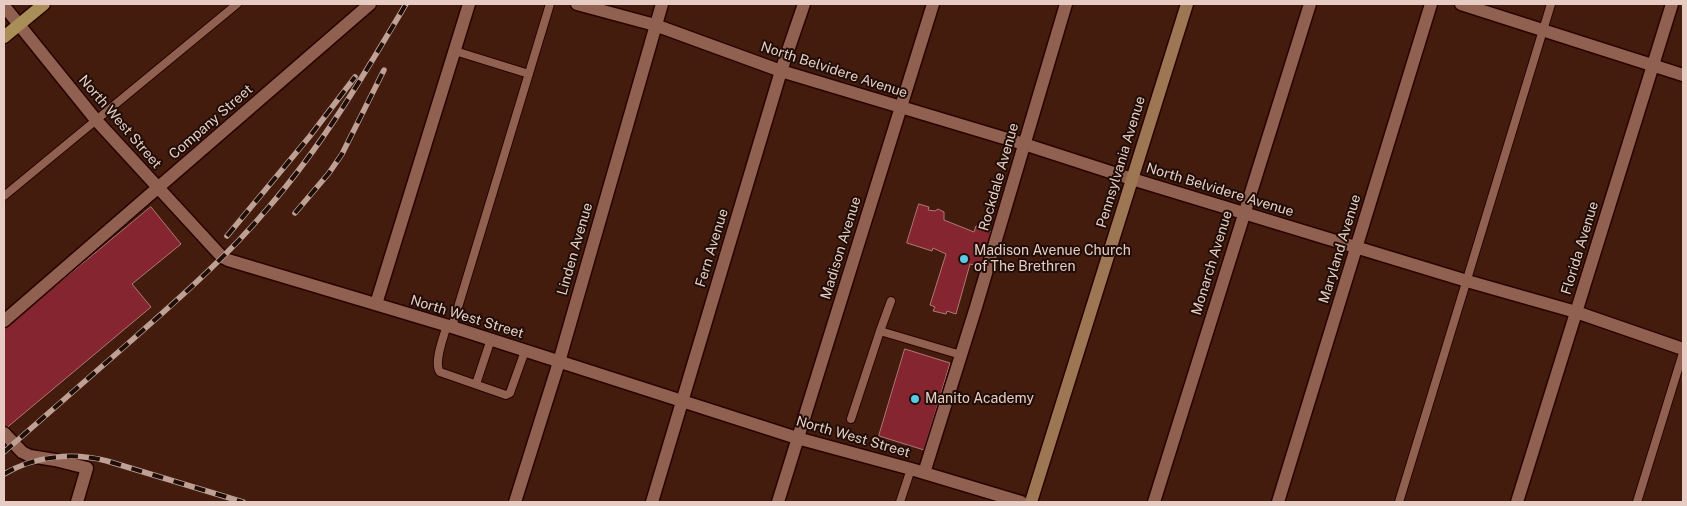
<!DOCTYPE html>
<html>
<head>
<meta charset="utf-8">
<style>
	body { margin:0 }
	#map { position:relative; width:1687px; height:506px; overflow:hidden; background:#441c0e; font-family:"Public Sans",sans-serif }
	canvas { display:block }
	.frame { position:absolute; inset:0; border:5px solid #e7ccc3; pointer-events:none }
</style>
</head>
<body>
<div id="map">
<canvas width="1687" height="506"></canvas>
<div class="frame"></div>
</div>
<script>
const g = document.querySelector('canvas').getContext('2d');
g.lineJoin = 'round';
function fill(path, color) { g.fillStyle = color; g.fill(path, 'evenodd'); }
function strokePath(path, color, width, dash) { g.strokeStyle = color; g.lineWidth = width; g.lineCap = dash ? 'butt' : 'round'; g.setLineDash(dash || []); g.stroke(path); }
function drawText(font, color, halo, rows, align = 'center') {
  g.font = font + ' "Public Sans",sans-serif'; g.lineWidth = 4; g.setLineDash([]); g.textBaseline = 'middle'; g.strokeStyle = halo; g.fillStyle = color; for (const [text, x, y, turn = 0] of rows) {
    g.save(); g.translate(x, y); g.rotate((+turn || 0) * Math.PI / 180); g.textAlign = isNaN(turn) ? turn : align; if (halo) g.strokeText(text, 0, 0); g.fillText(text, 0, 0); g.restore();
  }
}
const building = new Path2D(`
	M919,204L929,207L928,210L935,211L938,209L944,212V220L974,232L976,226L992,232L982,267L970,264L956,314L947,311L946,314L933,311L935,307L930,305L946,254L933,248L932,251L907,243Z
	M151,207L181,244L132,284L151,307L4,430V329Z
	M905,349L950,363L924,450L879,436Z`);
fill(building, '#85252f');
strokePath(building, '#ae7978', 1);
const lane = new Path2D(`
	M455,51L529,74
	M4,196L237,4
	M447,325C444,336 433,363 440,372L506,395L510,393L511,390L525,351
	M452,327L550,4
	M880,331L891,301
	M476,384L491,339
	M851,419L880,331L961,355
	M900,502L911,469
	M1399,502L1551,4
	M1637,502L1683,353`);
const street = new Path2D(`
	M577,4L655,25L781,71L1024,144L1132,179L1467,281L1576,312L1683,349
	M1461,4L1683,75
	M4,6L96,120L222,257L228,260L452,327L797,438L911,469L1021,502
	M376,304L469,4
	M4,321L370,4
	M4,433L22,452L30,456L55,460L87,468L77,502
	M924,473L976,307L1066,4
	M515,502L559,362L662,4
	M652,502L781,71L804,4
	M778,502L933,4
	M1154,502L1310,4
	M1278,502L1431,4
	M1517,502L1672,4`);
const secondary = new Path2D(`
	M1031,502L1187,4`);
const primary = new Path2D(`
	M4,37L44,4`);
strokePath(lane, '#290300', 10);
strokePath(street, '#290300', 15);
strokePath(secondary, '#290300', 15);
strokePath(primary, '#290300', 15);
strokePath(lane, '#906050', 8);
strokePath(street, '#906050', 12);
strokePath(secondary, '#9d7754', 12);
strokePath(primary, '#aa8e58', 12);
const rail = new Path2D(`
	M295,213L329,173L342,154L384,70
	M227,236L310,136L355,77
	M4,452C44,417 84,382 124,347C174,303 225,259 268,208C322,146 364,75 406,4
	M4,474C35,456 72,452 107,461L243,502`);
strokePath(rail, '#bea095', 5.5);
strokePath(rail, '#1f0d07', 4, [11]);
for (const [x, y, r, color] of [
	[964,259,5,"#5bc8e6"],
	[915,399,5,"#5bc8e6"]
]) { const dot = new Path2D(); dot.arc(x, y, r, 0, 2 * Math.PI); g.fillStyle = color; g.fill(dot); strokePath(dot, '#1f0d07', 2); }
drawText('14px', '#e7ccc3', '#1f0d07', [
	["North Belvidere Avenue",834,70,18],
	["North West Street",120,122,49],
	["Company Street",211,122,-41],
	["Pennsylvania Avenue",1121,162,-73],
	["Rockdale Avenue",999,177,-74],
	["North Belvidere Avenue",1220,190,17],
	["Fern Avenue",712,248,-73],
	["Madison Avenue",841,248,-73],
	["Florida Avenue",1580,248,-73],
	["Linden Avenue",575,249,-74],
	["Maryland Avenue",1340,249,-73],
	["Monarch Avenue",1212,263,-73],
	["North West Street",467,317,17],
	["North West Street",853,437,16]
]);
drawText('14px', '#e7ccc3', '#1f0d07', [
	["Madison Avenue Church",974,251],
	["of The Brethren",974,267],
	["Manito Academy",925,399]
], 'left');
</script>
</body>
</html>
